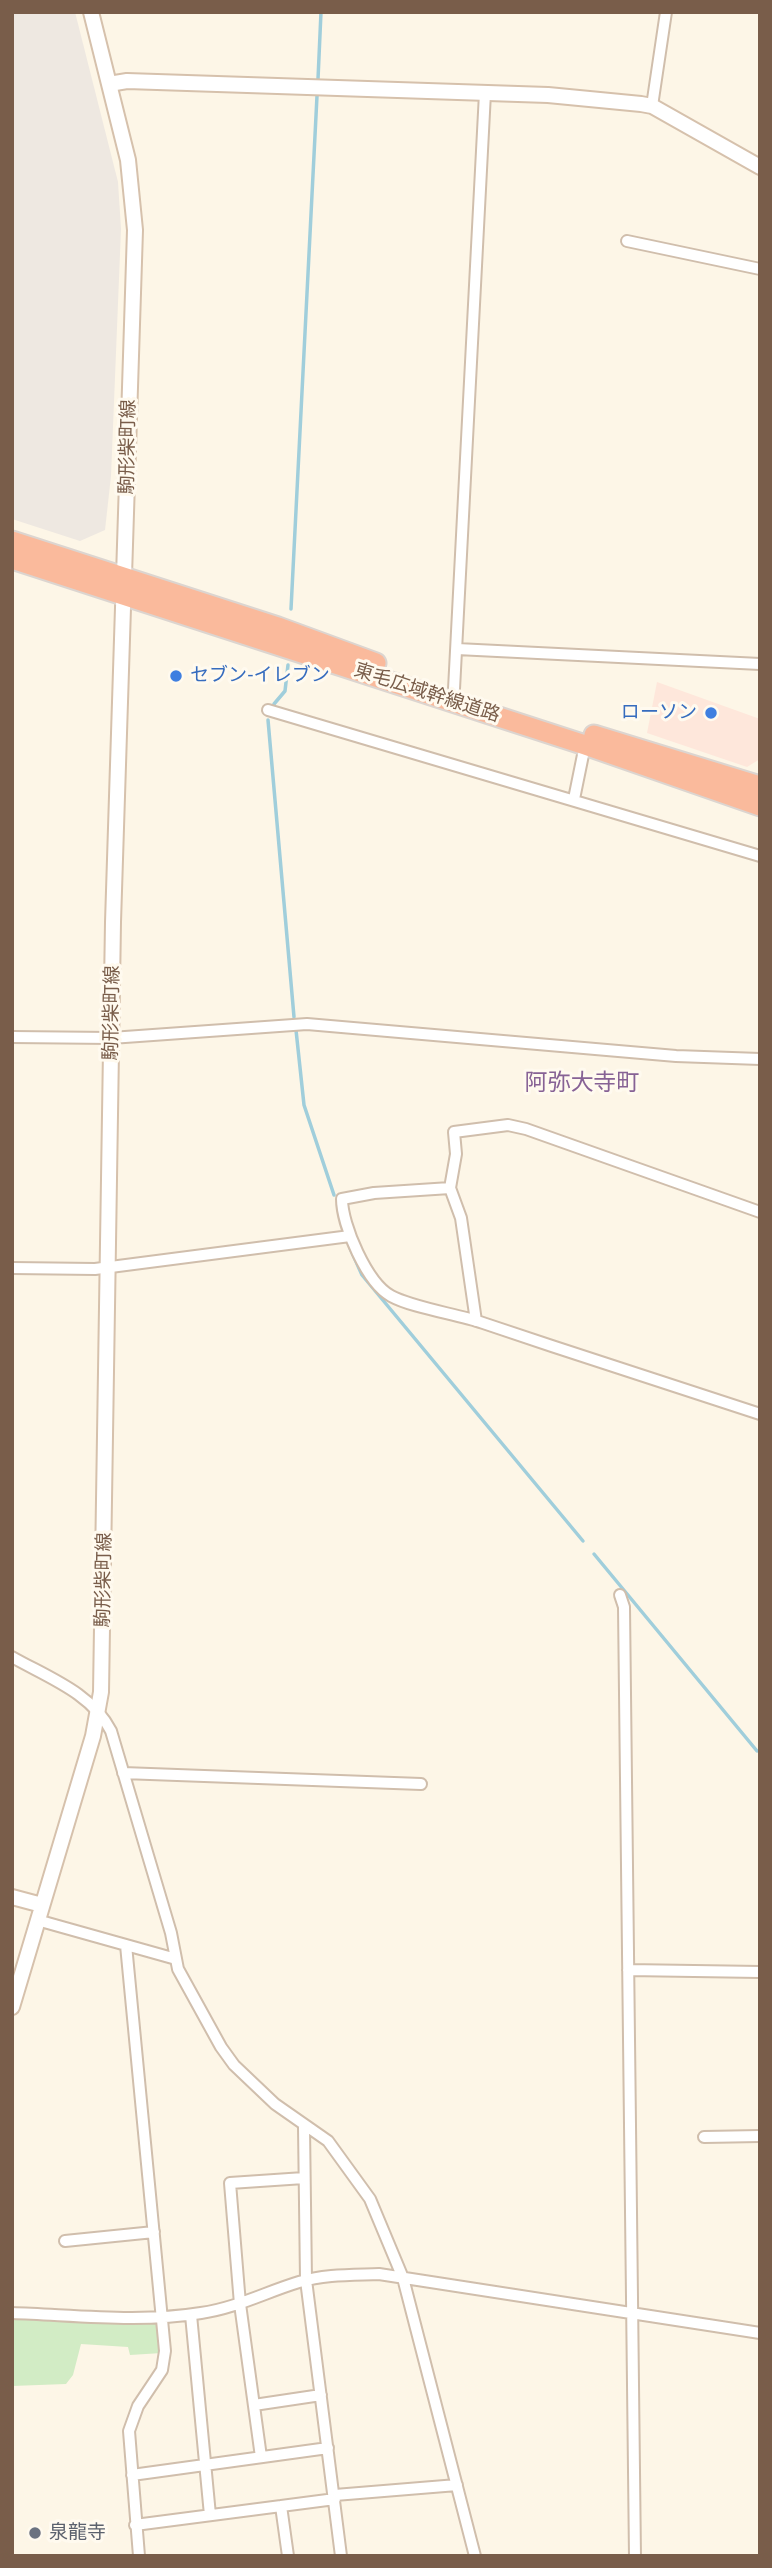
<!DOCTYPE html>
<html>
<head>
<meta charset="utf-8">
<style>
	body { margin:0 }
	#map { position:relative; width:772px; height:2568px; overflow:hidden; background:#fdf6e7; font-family:"PT Sans",sans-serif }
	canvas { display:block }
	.frame { position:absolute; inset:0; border:14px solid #795d4a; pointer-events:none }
</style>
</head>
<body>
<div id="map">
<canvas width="772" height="2568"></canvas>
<div class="frame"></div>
</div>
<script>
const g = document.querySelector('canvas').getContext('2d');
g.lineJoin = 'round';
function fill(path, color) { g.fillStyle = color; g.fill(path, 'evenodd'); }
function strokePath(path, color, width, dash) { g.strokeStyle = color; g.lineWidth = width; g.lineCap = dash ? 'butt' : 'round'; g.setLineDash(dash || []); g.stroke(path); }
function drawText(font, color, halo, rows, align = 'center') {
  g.font = font + ' "PT Sans","Noto Sans JP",sans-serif'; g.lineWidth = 6; g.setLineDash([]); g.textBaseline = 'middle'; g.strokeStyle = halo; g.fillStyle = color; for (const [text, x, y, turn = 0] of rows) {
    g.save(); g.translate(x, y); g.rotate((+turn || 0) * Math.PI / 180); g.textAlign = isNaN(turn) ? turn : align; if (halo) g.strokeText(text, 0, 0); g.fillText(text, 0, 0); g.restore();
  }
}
fill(new Path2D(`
	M657,682L760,719V759L747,767L647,733Z`), '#fee7db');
fill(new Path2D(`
	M12,12H75L118,182L121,229L111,476L105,530L80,541L12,519Z`), '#eee8e1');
fill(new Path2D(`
	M12,2318L157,2321L162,2353L130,2355L128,2347L81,2344L73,2375L66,2384L12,2386Z`), '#d2ecc5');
strokePath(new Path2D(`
	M318,79L321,12
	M291,609L317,96
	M274,704L285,691L288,665
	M268,720L294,1017
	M296,1030L304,1105L334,1195
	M350,1248L362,1275L583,1541
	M594,1554L757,1751`), '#a0cedb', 3.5);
const street = new Path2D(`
	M652,106L666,12
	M627,241L760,269
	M457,649L760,664
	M454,689L485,93
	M268,710L760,856
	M574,799L585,745
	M12,1037L111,1038L307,1024L676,1056L760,1059
	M450,1188L374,1193L342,1199C342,1225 367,1283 391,1296C413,1308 457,1314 483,1323C575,1354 667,1384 760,1414
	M12,1268L95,1269L350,1236
	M476,1321L461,1218L450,1188L456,1154L454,1132L508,1125L526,1129L760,1212
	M620,1595L624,1607L635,2556
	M12,1657C47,1677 92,1693 111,1731L171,1933L178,1969L221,2047L234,2065L275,2104L328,2141L370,2199L403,2278L475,2556
	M123,1773L421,1784
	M37,1920L176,1959
	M126,1945L165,2351L162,2370L138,2406L129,2431L139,2556
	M628,1970L760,1972
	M304,2127L306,2280L341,2556
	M704,2137L760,2136
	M65,2241L154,2232
	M12,2313C74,2315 140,2323 201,2313C236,2308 266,2292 299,2282C325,2274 352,2275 379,2274L760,2333
	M191,2315L210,2515
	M254,2405L321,2395
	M261,2457L240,2304L230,2183L304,2178
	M132,2475L328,2448
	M335,2495L457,2485
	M281,2506L288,2556
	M135,2525L335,2499`);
const secondary = new Path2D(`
	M109,84L127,81L548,95L641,104L652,106L760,167
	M12,1897L42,1905
	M12,2007L93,1736L101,1692L113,922L135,230L128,160L91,12`);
const highway = new Path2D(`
	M12,541L278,627L376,663
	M12,559L585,745L760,806
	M594,735L760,786`);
strokePath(street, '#d0beac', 14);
strokePath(secondary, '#d6c1ac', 18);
strokePath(highway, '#dcd5d0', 23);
strokePath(street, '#fff', 10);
strokePath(secondary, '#fff', 14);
strokePath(highway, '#faba9c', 19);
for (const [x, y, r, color] of [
	[176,676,7,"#3f7fe0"],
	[711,713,7,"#3f7fe0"],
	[35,2533,7,"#6b7280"]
]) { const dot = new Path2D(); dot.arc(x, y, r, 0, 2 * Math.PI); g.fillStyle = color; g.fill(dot); strokePath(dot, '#fffaef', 2.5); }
drawText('19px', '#795d4a', '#fffaef', [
	["駒形柴町線",128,447,-89],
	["東毛広域幹線道路",427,693,18],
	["駒形柴町線",112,1013,-89],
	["駒形柴町線",104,1580,-89]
]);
drawText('19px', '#366cbe', '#fffaef', [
	["セブン-イレブン",190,676],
	["ローソン",697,713,"right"]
], 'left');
drawText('19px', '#5b616d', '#fffaef', [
	["泉龍寺",49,2533]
], 'left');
drawText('23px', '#876295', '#fffaef', [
	["阿弥大寺町",582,1083]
]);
</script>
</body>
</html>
